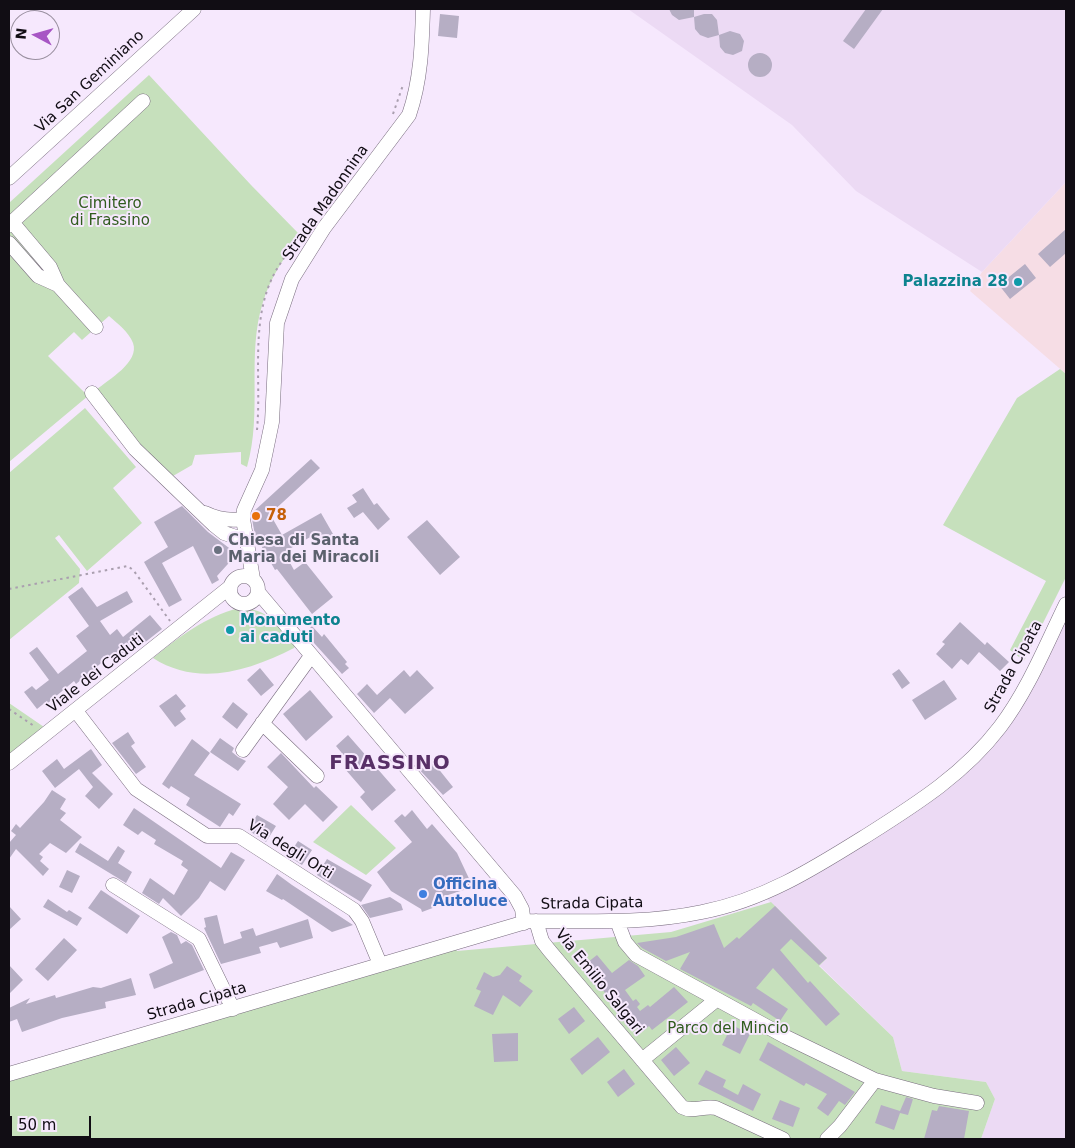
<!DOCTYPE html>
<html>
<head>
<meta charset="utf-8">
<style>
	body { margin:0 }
	#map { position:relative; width:1075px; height:1148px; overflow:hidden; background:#f6e8fd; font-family:"DejaVu Sans",sans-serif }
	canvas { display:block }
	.frame { position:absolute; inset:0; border:10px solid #110d14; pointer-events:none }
	.north { position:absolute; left:10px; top:10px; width:50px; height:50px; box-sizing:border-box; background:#f6e8fd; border:1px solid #9a90a0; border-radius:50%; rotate:276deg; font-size:14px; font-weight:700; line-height:20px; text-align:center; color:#110d14 }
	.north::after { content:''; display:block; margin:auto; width:18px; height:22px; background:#a755c4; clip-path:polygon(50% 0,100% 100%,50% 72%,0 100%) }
	.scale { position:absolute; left:10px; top:1116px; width:81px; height:22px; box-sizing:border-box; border:2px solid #110d14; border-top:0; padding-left:6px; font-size:15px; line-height:18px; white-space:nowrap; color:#110d14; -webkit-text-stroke:4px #f6e8fd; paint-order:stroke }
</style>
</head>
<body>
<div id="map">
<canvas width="1075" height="1148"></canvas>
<div class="frame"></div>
<div class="north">N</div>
<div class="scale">50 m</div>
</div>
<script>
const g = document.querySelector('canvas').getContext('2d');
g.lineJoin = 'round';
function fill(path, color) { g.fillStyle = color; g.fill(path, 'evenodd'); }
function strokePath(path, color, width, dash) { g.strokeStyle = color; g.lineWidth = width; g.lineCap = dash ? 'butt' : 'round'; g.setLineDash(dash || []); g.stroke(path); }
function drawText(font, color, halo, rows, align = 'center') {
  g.font = font + ' "DejaVu Sans",sans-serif'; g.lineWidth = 4; g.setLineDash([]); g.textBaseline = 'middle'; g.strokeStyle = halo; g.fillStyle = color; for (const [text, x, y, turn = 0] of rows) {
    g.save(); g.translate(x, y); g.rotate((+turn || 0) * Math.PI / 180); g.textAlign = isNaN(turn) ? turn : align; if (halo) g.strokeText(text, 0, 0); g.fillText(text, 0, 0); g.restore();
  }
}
fill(new Path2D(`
	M1066,182V374L970,291L982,272Z`), '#f6dde5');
fill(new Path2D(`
	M628,9H1066V182L982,272L856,191L792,125Z
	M1066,614V1139H981L995,1099L986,1082L902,1071L893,1037L819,965L827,958L767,899L928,804L962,778L993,748L1022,705Z`), '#ecdaf4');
fill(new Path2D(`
	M149,75L251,185L300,235C286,255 270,278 263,302C246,355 263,412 247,467L241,464V452L195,455L192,465L173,476L147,453L96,390C108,380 140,362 133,343C129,332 117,323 109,316L82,340L74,332L48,356L88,396L9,462V203Z
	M1060,369L1066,374V577L1024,661L1010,650L1046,581L943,525L1017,398Z
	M85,408L136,467L113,488L142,523L87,571L59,535L55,538L80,569L79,583L9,640V473Z
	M239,608C268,608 278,625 295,646L294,648C249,671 198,687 153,658C180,636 205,617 239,608Z
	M9,703L44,727L9,755Z
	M351,805L396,848L366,875L313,842Z
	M771,902L827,958L819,966L893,1037L902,1071L986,1082L995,1099L981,1139H9V1073L456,949L457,951L671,932Z`), '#c6e0bc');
fill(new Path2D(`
	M669,9H694V17L704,14H712L717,20L719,35L708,38L700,35L695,29L694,17L679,20L672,15Z
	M866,9H883L854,49L843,41Z
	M440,14L459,16L457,38L438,36Z
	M730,31L740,34L744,41L742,51L733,55L725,53L720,47L719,35Z
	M748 65a12 12 0 1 1 24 0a12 12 0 1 1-24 0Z
	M1066,229V253L1050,267L1038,254Z
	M1025,264L1036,278L1010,299L999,285Z
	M311,459L320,468L270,514L282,535L321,513L333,534L324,540L319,532L284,552L294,570L305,562L333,597L312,614L277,569L275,570L255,535L252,519L253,512Z
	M363,488L374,505L377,503L390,519L378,530L363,512L354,518L347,508L357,502L352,495Z
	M182,506L208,532L237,554L217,576L219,580L212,584L193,546L162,563L182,600L169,607L144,562L168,547L154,522Z
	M427,520L460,557L440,575L407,537Z
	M82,587L97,607L127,591L133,602L100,621L110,635L117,629L123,637L150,615L162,629L139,647L136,643L115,659L112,654L76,684L74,681L48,703L47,701L37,709L24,692L32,686L36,690L49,680L29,653L37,647L58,674L87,651L76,636L89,626L68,597Z
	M960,622L985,645L987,642L1009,662L1000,671L979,652L968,665L961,659L952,669L936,654L945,644L942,642Z
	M312,626L322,637L324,634L347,662L345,664L349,668L342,674L305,633Z
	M260,668L274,685L261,696L247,680Z
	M899,669L910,683L902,689L892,674Z
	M404,670L410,677L417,670L434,688L405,714L390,698L374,713L357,694L367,684L377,695Z
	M944,680L957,699L925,720L912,700Z
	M310,690L333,717L306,741L283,714Z
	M176,694L186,706L180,711L186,719L175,727L159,706Z
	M233,702L248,714L237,729L222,717Z
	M128,732L135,743L131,746L146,767L136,774L112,743Z
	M348,735L396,790L372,811L360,797L365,792L345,769L351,764L336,746Z
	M220,738L234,748L232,752L238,757L246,761L238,771L210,752Z
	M192,739L210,753L194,775L241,804L233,816L229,813L220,827L186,805L190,798L171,786L169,789L162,784Z
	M91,749L102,765L92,773L113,794L99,809L85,796L93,787L79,769L55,788L42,771L57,759L64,769Z
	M281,753L314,788L316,786L338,807L323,822L305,804L289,820L273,804L288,787L267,767Z
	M429,757L453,787L443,795L417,767Z
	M52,790L66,799L60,809L66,813L60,820L82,837L66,853L50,843L39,854L43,857L40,861L49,869L43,876L16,849L9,859V843L16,835L11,831L16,824L20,828L44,802Z
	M134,808L221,868L231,852L245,860L225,891L210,881L199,898L181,916L163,898L159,904L142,893L150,878L174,895L188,870L181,865L183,861L154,844L156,840L142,831L138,835L123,825Z
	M412,810L427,829L432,824L457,853L473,887L445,896L446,903L422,912L421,909L391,891L377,872L412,842L394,821L402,814L405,817Z
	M257,815L276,826L266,842L248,830Z
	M298,841L312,850L302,865L288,856Z
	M80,843L108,861L118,846L125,851L118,863L132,872L126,883L75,852Z
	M327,859L372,885L361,902L317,875Z
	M67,870L80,876L72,893L59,887Z
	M277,874L292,885L353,925L332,932L283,899L282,900L266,891Z
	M101,890L140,916L127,934L88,908Z
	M390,897L401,904L403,910L370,918L361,905Z
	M48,899L67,912L69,910L82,918L77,926L43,907Z
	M9,906L21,919L9,930Z
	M775,906L827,958L819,965L791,939L780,950L808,983L810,981L840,1014L826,1026L773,968L756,988L788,1009L780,1021L753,1003L751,1006L680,969L690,952L666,961L642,948L637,943L676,937L714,924L724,948L737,937L739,939Z
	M217,915L224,944L242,938L240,932L253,928L256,936L308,919L313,938L280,948L277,942L259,947L261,953L221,964L204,928L206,927L204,918Z
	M171,932L177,935L181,944L186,941L192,945L204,970L154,989L149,974L173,963L162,937Z
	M64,938L77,950L48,981L35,969Z
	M597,955L612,973L629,960L638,966L645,976L625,990L633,1001L636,999L640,1004L637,1007L640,1011L648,1005L650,1007L674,987L688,1002L652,1030L649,1026L642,1032L628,1014L621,1019L616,1012L619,1010L583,966Z
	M9,965L23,980L9,994Z
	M507,966L522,976L519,981L533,991L520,1007L503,995L493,1015L474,1006L481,991L476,989L484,972L493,977L500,975Z
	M131,978L136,995L105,1002L106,1008L62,1018L22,1032L17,1019L9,1022V1008L30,998L26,1004L55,995L56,998L93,987L101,988Z
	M574,1007L585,1021L569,1034L558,1019Z
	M732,1025L750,1034L740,1054L722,1045Z
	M518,1033V1061L494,1062L492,1034Z
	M598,1037L610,1052L582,1075L570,1059Z
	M768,1042L796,1058L855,1092L845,1105L839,1101L828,1116L817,1108L827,1094L806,1083L804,1086L759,1060Z
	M676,1047L690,1063L674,1076L661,1060Z
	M624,1069L635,1084L618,1097L607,1082Z
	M706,1070L726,1080L723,1087L738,1095L743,1084L761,1094L753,1111L698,1084Z
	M906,1097L913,1099L908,1115L900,1113L894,1130L875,1123L881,1105L900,1111Z
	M780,1100L800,1108L793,1127L772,1119Z
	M939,1106L969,1111L964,1139H924L932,1110L937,1111Z`), '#b6aec4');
const minor = new Path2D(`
	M9,178L194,9
	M12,222L50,267L58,285L96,327
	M9,225L143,101
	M9,243L38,276L58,285
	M92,393L135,449L214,525L224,533L245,540
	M205,513C217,519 229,521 243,519
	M230 590a14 14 0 1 1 28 0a14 14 0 1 1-28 0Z
	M253,579L243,519L244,510L262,470L272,422L277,323L292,279L324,228L409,115C421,80 422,45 423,9
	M258,592L515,896L522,909L524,923
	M76,711L136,789L207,836H239L354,910L362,921L380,964
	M262,723L317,776
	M243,750L311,656
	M9,763L230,587
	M113,885L199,939L233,1009
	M536,921L542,941L549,950L682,1107C693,1113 704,1105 716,1108L783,1139
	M617,921L625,942L636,955L786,1037L875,1080L934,1096L977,1103
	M642,1060L716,1000
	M9,1074L529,921C587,921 645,924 702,912C765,900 816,867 869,834C918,803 965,773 1000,727C1028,690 1046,645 1066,604
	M827,1139L840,1126L875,1080`);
strokePath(minor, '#796d7f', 15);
strokePath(new Path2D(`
	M393,114L403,85
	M257,430C262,376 248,312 280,264C288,251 299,240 309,228
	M9,589L128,566L134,571L170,621
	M9,709L34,726`), '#aa9faf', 2, [2.5, 4]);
strokePath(minor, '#fff', 14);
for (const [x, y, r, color] of [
	[1018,282,5,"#0f9aa8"],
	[256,516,5,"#e8710a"],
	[218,550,5,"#6b7280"],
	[230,630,5,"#0f9aa8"],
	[423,894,5,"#3f7fe0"]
]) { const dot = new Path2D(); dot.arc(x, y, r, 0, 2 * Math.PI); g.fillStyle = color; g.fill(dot); strokePath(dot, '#f6e8fd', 2); }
drawText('15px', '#110d14', '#f6e8fd', [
	["Via San Geminiano",90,82,-43],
	["Strada Madonnina",326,203,-55],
	["Strada Cipata",1014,667,-61],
	["Viale dei Caduti",96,674,-38],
	["Via degli Orti",290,850,32],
	["Strada Cipata",592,904,-1],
	["Via Emilio Salgari",599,982,51],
	["Strada Cipata",197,1002,-16]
]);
drawText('15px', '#305c1e', '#f6e8fd', [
	["Cimitero",110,204],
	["di Frassino",110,221],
	["Parco del Mincio",728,1029]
]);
drawText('bold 15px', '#0d838f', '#f6e8fd', [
	["Palazzina 28",1008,282],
	["Monumento",240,621,"left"],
	["ai caduti",240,638,"left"]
], 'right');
drawText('bold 15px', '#c56008', '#f6e8fd', [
	["78",266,516]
], 'left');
drawText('bold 15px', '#5b616d', '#f6e8fd', [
	["Chiesa di Santa",228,541],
	["Maria dei Miracoli",228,558]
], 'left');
drawText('bold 15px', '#366cbe', '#f6e8fd', [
	["Officina",433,885],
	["Autoluce",433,902]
], 'left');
g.letterSpacing = '1px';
drawText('bold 20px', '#583067', '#f6e8fd', [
	["FRASSINO",390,764]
]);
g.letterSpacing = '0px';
</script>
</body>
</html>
